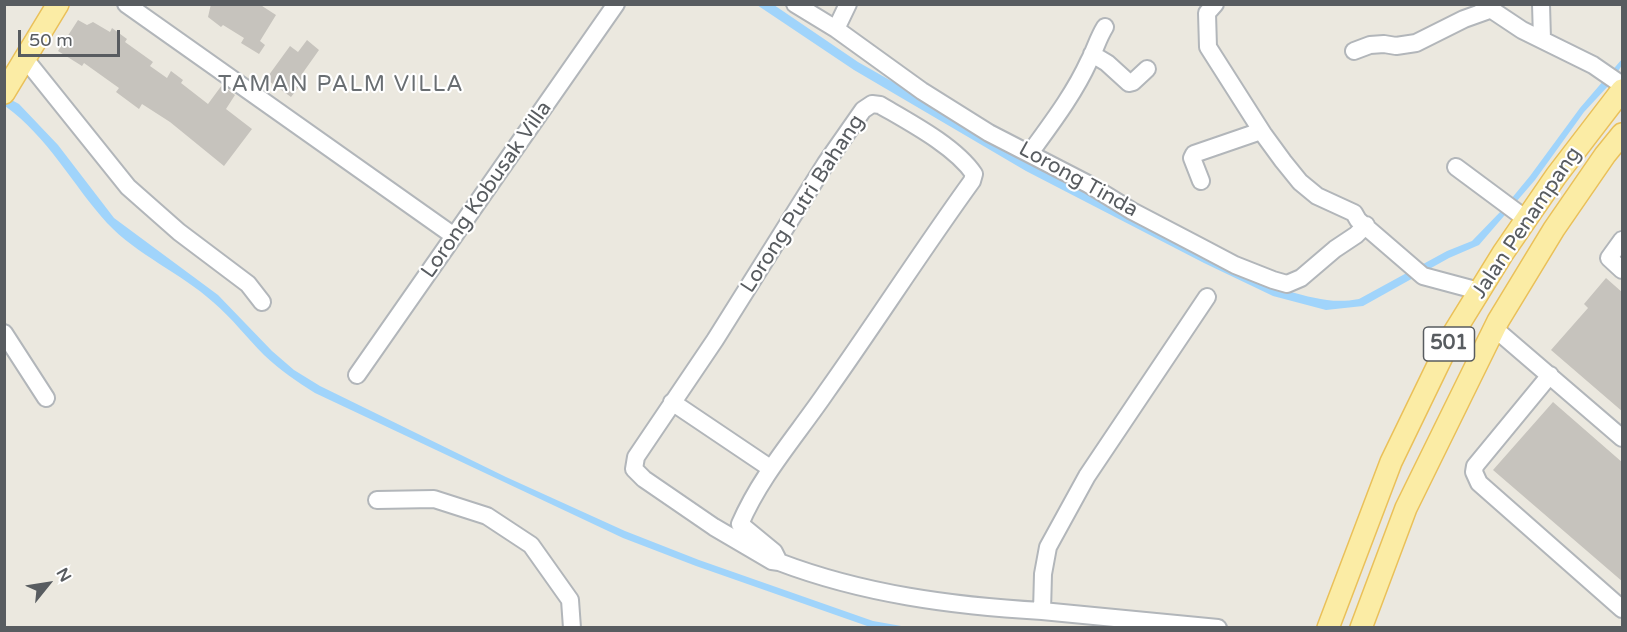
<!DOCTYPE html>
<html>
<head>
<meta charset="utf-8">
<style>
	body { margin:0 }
	#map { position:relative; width:1627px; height:632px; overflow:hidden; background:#ebe8df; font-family:"Varela Round",sans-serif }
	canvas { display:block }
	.frame { position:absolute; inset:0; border:6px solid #585c60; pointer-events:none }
	.north { position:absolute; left:18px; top:554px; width:60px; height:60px; -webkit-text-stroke:4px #fff; paint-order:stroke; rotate:60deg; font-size:16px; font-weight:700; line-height:24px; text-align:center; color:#585c60 }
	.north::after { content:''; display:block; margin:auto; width:21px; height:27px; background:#585c60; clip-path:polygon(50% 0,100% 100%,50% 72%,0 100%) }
	.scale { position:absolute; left:18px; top:30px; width:102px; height:27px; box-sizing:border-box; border:3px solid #585c60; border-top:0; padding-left:8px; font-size:18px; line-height:21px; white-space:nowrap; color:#585c60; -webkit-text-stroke:4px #fff; paint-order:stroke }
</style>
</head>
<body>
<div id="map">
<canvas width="1627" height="632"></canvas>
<div class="frame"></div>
<div class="north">N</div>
<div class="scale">50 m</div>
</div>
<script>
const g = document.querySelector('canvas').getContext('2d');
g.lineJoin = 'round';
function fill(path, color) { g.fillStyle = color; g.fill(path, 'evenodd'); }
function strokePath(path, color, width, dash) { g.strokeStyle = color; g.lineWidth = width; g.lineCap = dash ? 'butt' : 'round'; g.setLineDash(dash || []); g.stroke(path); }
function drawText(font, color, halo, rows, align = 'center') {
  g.font = font + ' "Varela Round",sans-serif'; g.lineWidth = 4.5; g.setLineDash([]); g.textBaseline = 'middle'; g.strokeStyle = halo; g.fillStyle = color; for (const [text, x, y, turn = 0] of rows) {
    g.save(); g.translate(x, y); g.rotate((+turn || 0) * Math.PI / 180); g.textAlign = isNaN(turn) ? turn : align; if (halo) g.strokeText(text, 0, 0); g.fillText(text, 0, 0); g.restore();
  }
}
fill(new Path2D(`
	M757,5H774L858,62L1032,161L1288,291C1313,298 1333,304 1359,299L1447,251L1472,241L1502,210L1530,176L1580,108L1622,59V65L1610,84L1584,112L1535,180L1479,245L1449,258L1363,306L1326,310L1273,296L1204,263L1026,171L854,70Z
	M4,96L19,104L58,145L114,218L218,295L272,351L294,370L320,386L506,477L625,531L699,560L873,621L907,627H870L696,566L623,538L315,393C297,382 280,370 264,355C247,338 232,318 213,302C181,273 137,255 107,223C72,184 48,137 5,106Z`), '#a0d4fb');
fill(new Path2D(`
	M211,4H259L276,15L260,41L265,45L259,54L241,43L244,38L223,25L221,27L208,17Z
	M78,20L87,25L93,22L110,32L112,28L127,39L125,42L153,62L150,66L167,78L171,71L183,80L181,83L208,104L222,85L235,95L226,109L252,129L224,166L170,122L142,104L139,109L116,92L119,88L84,63L82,66L58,51Z
	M307,40L319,50L302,74L306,78L291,97L266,79L290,46L298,52Z
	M1606,278L1623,293V412L1551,350L1588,308L1584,304Z
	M1553,402L1623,463V582L1493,470Z`), '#c6c3bd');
const minor = new Path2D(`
	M126,4L454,236
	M795,4L836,29L922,91L989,133L1088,184L1132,211L1199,246L1235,265L1273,280L1287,284L1301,278L1335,249L1356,235L1366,225
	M1215,4L1207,13L1208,47L1264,135L1283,161L1300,182L1317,196L1354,213L1358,220L1423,276L1479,291
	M1483,4L1522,30L1593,65L1622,85
	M1541,4L1542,39
	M836,29L848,4
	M1354,51L1370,45L1384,44L1396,46L1416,43L1464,19L1492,9
	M1092,54L1107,63L1129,83L1133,82L1147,69
	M26,60L128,187L179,232L248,284L262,302
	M872,104L880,105C909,122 955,146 974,174L972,181C922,250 876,322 827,391C797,435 761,475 740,524L774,552L779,562L772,561L714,527L644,479L634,469L636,457L715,340L826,163L863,110Z
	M1030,153C1051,124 1074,94 1089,61C1095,50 1098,38 1105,27
	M1456,167L1526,219
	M1201,181L1192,158L1194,154L1261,131
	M1622,240L1609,258L1622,270
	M1207,297L1087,476L1048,547L1043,574L1042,611L1218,628
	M1494,328L1622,438
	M4,333L46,398
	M357,375L616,4
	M1550,375L1475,466L1474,472L1479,483L1622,609
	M672,402L770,468
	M377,500L434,499L487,516L531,545L570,600L572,628
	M779,562C863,594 953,606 1042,611`);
const major = new Path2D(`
	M4,93L58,4
	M1328,628L1391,462L1453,334L1503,253L1556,176L1622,90
	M1361,628L1406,508L1498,321L1554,229L1605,155L1622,134`);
strokePath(minor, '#b2b6ba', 20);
strokePath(major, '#eac059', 24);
strokePath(minor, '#fff', 16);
strokePath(major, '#fbeca5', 21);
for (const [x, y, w] of [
	[1449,344,51]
]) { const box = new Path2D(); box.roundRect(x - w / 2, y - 17, w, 34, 4.5); g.fillStyle = '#fff'; g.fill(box); strokePath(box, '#585c60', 1.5); }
drawText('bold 20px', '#585c60', null, [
	["501",1449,344]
]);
drawText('21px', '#585c60', '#fff', [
	["Lorong Tinda",1078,180,29],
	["Lorong Kobusak Villa",487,190,-55],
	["Lorong Putri Bahang",803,204,-57],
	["Jalan Penampang",1527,223,-56]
]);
g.letterSpacing = '1.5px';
drawText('22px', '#696e72', '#fff', [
	["TAMAN PALM VILLA",341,85]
]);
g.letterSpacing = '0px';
</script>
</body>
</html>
